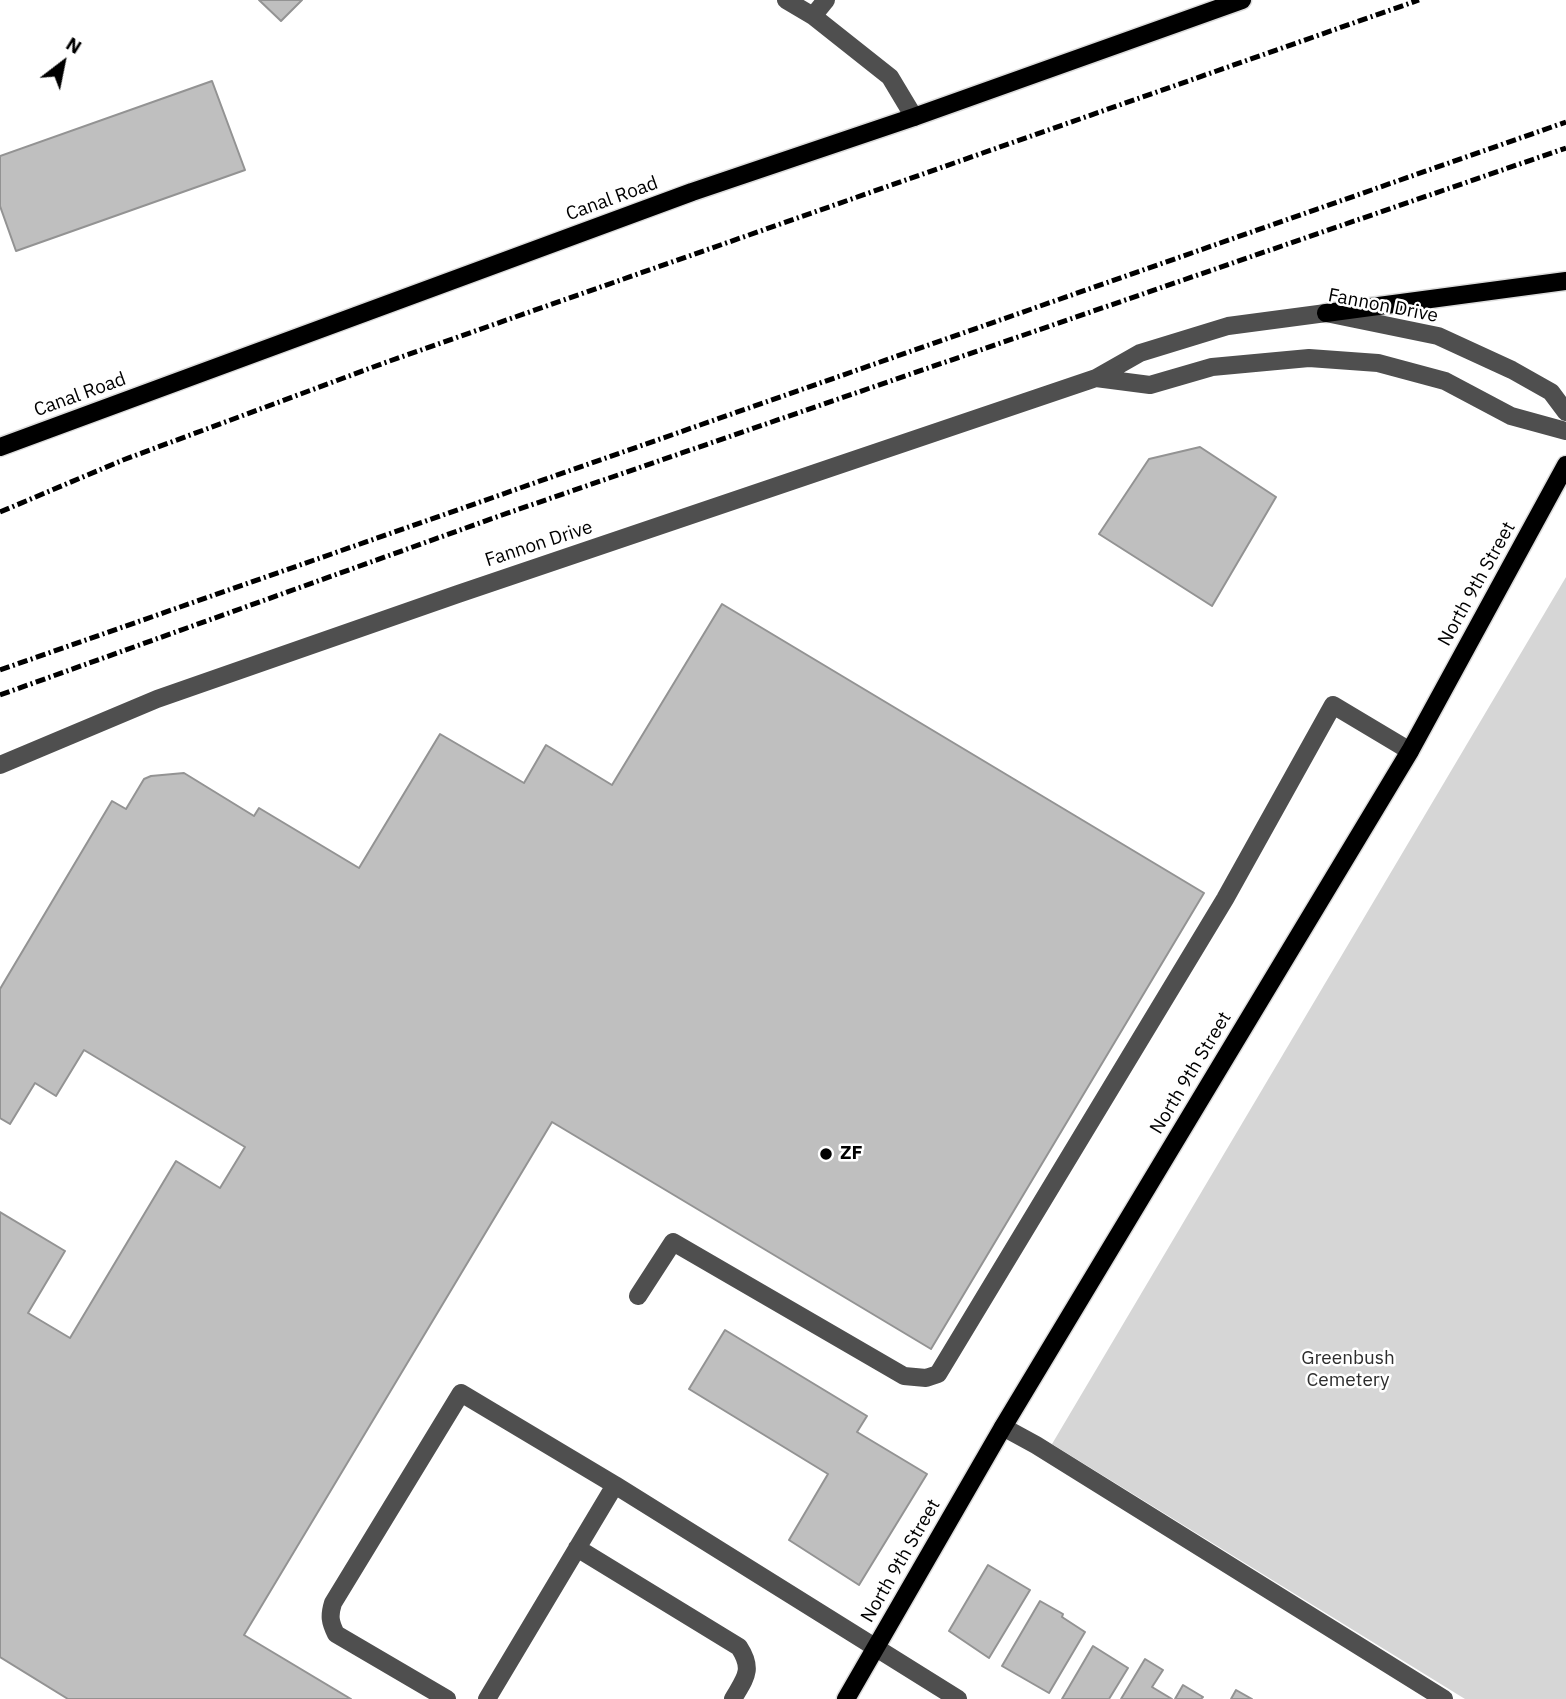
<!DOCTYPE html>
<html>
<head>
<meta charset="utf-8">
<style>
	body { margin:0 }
	#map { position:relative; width:1566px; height:1699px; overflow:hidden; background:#fff; font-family:"IBM Plex Sans",sans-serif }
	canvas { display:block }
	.north { position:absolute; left:28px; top:28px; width:70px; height:70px; -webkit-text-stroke:5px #fff; paint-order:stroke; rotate:32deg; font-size:19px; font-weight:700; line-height:28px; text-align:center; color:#000 }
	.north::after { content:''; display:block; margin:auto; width:24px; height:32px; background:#000; clip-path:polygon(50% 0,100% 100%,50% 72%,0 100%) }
</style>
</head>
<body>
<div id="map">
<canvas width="1566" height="1699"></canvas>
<div class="north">N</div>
</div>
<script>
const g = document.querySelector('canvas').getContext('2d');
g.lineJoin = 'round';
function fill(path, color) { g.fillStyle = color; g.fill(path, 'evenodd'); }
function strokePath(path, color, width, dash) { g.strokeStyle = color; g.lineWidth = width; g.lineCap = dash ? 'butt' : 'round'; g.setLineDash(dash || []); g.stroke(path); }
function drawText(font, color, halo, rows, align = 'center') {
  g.font = font + ' "IBM Plex Sans",sans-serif'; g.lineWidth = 5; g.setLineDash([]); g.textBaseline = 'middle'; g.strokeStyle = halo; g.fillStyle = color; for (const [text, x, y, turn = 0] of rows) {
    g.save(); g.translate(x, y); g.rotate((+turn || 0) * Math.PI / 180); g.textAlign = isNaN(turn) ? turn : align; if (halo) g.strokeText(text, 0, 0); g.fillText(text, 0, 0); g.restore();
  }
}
fill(new Path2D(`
	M1566,577V1699H1465L1052,1444Z`), '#d6d6d6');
const building = new Path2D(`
	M259,0H302L281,21Z
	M212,81L245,170L16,251L0,206V156Z
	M1200,447L1276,497L1212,606L1099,534L1149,459Z
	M722,604L1204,893L931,1349L552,1122L244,1635L351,1699H68L0,1657V1212L65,1251L28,1313L70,1338L176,1161L220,1188L245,1147L84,1050L56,1096L35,1083L10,1124L0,1118V989L112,801L126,809L144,779L151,776L184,773L254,816L259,808L359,868L440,734L524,783L546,745L612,785Z
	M725,1330L867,1416L857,1432L927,1474L859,1585L789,1540L828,1474L689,1389Z
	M988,1565L1030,1590L989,1658L949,1631Z
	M1040,1601L1063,1614L1062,1617L1085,1632L1049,1693L1002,1666Z
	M1093,1646L1128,1668L1109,1699H1062Z
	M1145,1659L1163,1670L1152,1687L1172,1699H1121Z
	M1183,1685L1203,1697L1201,1699H1175Z
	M1236,1690L1252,1699H1231Z`);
fill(building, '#bfbfbf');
strokePath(building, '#939393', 2);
const major = new Path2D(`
	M1326,313L1566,281
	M0,447L692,192L914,117L1242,0
	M846,1699L1003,1427L1410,751L1566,465`);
strokePath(major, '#dbdbdb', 21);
strokePath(new Path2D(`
	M786,0L813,16L890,77L914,117
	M813,16L826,0
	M1096,378L1150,385L1212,367L1309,358L1378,363L1445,381L1511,416L1566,431
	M0,765L157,699L458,594L1096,378L1140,353L1228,326L1326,313L1438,336L1512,370L1551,392L1566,412
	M638,1296L673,1242L904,1376L926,1378L938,1374L1225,899L1333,705L1410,751
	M1003,1427L1036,1445L1444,1699
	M577,1548L739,1647C754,1670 745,1678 733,1699
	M447,1699L336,1634C330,1622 329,1616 333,1603L461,1393L615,1485
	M487,1699L615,1485L958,1699`), '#4f4f4f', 18);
strokePath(major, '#000', 18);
strokePath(new Path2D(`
	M0,512L123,460L384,363L1419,0
	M0,670L1566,122
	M0,695L502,515L1566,148`), '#000', 5, [10, 3.5, 2, 3.5]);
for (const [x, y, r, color] of [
	[826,1154,7,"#000"]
]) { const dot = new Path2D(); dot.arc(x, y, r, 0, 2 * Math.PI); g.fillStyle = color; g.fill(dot); strokePath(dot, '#fff', 2.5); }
drawText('19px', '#000', '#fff', [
	["Canal Road",612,199,-20],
	["Fannon Drive",1383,306,11],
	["Canal Road",80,395,-20],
	["Fannon Drive",539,544,-18],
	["North 9th Street",1477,584,-61],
	["North 9th Street",1191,1073,-59],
	["North 9th Street",901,1561,-60]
]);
drawText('bold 19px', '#000', '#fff', [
	["ZF",840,1154]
], 'left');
drawText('19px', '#2d2d2d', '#fff', [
	["Greenbush",1348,1359],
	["Cemetery",1348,1381]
]);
</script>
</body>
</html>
